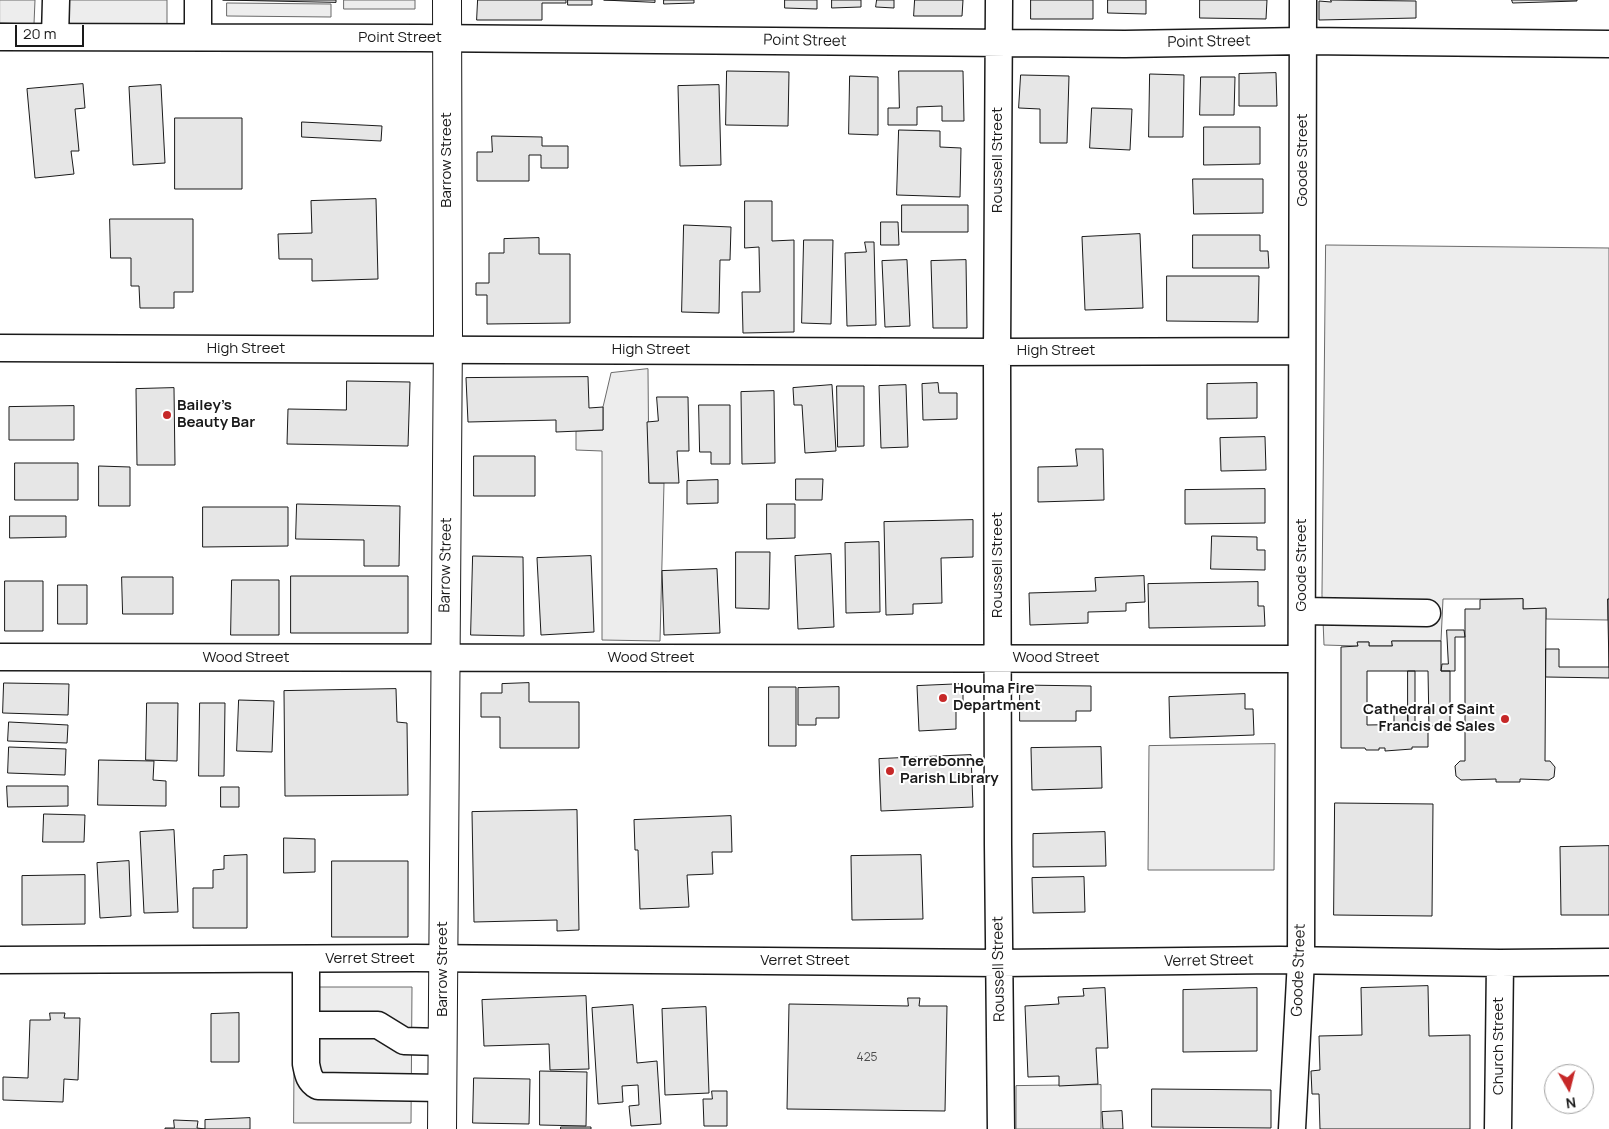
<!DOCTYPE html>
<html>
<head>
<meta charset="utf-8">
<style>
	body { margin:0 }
	#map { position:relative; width:1609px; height:1129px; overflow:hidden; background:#fff; font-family:Manrope,sans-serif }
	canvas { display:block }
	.north { position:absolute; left:1544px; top:1064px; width:50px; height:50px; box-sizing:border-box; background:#fff; border:1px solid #a3a3a3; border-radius:50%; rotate:172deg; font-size:14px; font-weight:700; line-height:20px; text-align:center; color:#1a1a1a }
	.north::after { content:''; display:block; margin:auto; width:18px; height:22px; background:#c62828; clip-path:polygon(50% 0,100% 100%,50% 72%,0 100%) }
	.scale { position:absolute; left:15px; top:25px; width:69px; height:22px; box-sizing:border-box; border:2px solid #1a1a1a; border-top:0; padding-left:6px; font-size:15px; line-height:18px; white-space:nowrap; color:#1a1a1a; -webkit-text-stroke:4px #fff; paint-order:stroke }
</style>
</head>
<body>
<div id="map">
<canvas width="1609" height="1129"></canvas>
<div class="north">N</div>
<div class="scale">20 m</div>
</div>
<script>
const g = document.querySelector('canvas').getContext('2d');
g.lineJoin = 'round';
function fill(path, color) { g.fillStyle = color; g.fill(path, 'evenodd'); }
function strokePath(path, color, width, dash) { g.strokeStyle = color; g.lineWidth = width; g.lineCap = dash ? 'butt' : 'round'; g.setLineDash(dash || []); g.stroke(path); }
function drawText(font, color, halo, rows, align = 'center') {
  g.font = font + ' Manrope,sans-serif'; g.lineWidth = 4; g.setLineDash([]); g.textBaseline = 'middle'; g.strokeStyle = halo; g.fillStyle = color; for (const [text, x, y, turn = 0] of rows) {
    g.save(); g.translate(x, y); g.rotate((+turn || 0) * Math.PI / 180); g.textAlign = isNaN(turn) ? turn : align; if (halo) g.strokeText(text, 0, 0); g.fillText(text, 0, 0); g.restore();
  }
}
const built = new Path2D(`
	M0,0H35L34,24L0,23Z
	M69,0H167V24H69Z
	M344,0H415V9H344Z
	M227,3L331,4V17L227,16Z
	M1326,245L1609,248V599H1608V620L1546,619V609H1523V599H1443L1441,641H1392V646H1369V642H1358V646L1324,645L1322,595Z
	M648,369L649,483H664L660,641L602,640V451L576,450V431L603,430V407L611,373Z
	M1275,744L1274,870H1148L1149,746Z
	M295,987H412L411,1123H294Z
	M1101,1085V1129H1016V1086Z`);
fill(built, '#ededed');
strokePath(built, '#6a6a6a', 1);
const building = new Path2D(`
	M223,0H336V2Z
	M478,0H566V3H542V20H477Z
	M568,0H592V5H568Z
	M604,0H655V2Z
	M664,0H694V3L664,4Z
	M785,0H817V9L785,8Z
	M832,0H861V7L832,8Z
	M877,0H894V8L876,7Z
	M915,0H963L962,16H914Z
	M1031,0H1093V19H1031Z
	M1108,0H1146V14L1108,13Z
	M1200,0H1267L1266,19L1200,18Z
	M1331,0L1416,1V18L1319,20V1L1331,2Z
	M1512,0H1577V1L1513,3Z
	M727,71L789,72L788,126L726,125Z
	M899,71H963L964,121H942V106L917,107V125H888V108H899Z
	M1276,73L1277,106H1239V74Z
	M1150,74L1184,75L1183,137H1149Z
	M1021,75L1069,76L1067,143H1040V109L1019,108Z
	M850,76L878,77V135L849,134Z
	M1201,77H1235L1234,115H1200Z
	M83,84L85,108L75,109L79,151H71L74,174L35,178L27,89Z
	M161,85L165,163L133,165L129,87Z
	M719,85L721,165L680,166L678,86Z
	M1092,108L1132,109L1130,150L1090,148Z
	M175,118H242V189H175Z
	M302,122L382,126L381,141L302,137Z
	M1204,127H1260V164L1204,165Z
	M899,130L940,131V147L961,148L960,197L897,195Z
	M492,136L542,137V146H568V168H541V155H529V181H477V152H492Z
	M1193,179H1263V213L1194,214Z
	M376,199L378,279L312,281V259H279L278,234L312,233L311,201Z
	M745,201H772V241L794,240V332L743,333L742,292H760L759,247L745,248Z
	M902,205H968V232H902Z
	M110,219H193V292H174V308H140L139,286H131V258H111Z
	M881,222H898L899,245H881Z
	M684,225L731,227L730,260H720L719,313L682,312Z
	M1140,234L1143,308L1085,310L1082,237Z
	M1193,235H1260V251H1268L1269,268H1193Z
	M539,238V254H570V323L487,324V295H476V283H489V253H504V239Z
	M804,240H833L831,324L802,323Z
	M865,242H874L876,325L847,326L845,253L866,252Z
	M907,260L910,326L885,327L882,261Z
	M966,260L967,328H933L931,261Z
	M1167,276H1259L1258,322L1167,321Z
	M588,377L589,408L603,407V430L556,432V420L468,422L466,378Z
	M347,381L410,382L408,446L287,444L288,409L346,410Z
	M938,383L939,393H957V419L923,420L922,384Z
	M1257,383V418L1207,419V384Z
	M832,385L836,451L805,453L802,405H794L793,388Z
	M906,385L908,447L881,448L879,386Z
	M837,386H864V446L838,447Z
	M174,388L175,465H137L136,389Z
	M774,391L775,463L742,464L741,392Z
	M657,397H688L689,451H677L679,483H649L647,422L658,421Z
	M699,405H730V464H711V452H700Z
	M74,406V440H9V407Z
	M1265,437L1266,470L1221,471L1220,438Z
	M1076,449H1103L1104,500L1038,502V467L1077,466Z
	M474,456H535V496H474Z
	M15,463H78V500H15Z
	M99,466L130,467V506H99Z
	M796,479H823L822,500H796Z
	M718,480V503L687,504V481Z
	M1265,489V523L1185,524V490Z
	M297,504L400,506L399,566H364V540L296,539Z
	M767,504H795V538L767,539Z
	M203,507H288V546L203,547Z
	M10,516H66V537L10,538Z
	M973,520V557L941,558L942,603L913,604V614L886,615L884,522Z
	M1212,536L1257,537V550H1265V570L1211,569Z
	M879,542L880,612L846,613L845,543Z
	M736,552H770L769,609L736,608Z
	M831,554L834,627L798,629L795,556Z
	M473,556L523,557L524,636L471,635Z
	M591,556L594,632L541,635L537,558Z
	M717,569L720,633L664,635L662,571Z
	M291,576H408V633H291Z
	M1144,576L1145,602L1126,603V611L1088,612V623L1030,625L1029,593L1096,591L1095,578Z
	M122,577H173V614H123Z
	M232,580H279V635H231Z
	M5,581H43V631H5Z
	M1258,582V606H1264L1265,626L1149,628L1148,584Z
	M58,585H87V624H58Z
	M1523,599V609L1546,608L1545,761H1550L1555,767L1554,777L1549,780L1520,779V782H1496V779L1461,780L1456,776L1455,766L1460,761H1465V609H1480V600Z
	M1608,599H1609V667Z
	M1447,630H1464L1465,637H1455V671H1441L1442,664H1448Z
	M1392,641H1441V671H1450V725L1429,726L1428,671H1367V725L1428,724V747H1412V749L1385,751V748H1379V750H1366L1365,748H1341V647L1358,646L1357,642H1369V646H1392Z
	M1546,649H1559V667H1609V678L1546,677Z
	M1408,671H1415V724H1408Z
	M4,683L69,684L68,715L3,713Z
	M529,683V702H579V748H500V717H481V693H502V684Z
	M963,684V703L956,704V729L919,731L917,686Z
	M1020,685L1091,686V711H1076V721H1020Z
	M769,687H796V746H769Z
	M839,687V718H816V725H798V688Z
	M396,689L397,722L407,723L408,795L285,796L284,691Z
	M1245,694V709H1253L1254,735L1170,738L1169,697Z
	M239,700L274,701L272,752L237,751Z
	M147,703H178L177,761L146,760Z
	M200,703H225L224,776H199Z
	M1408,706V724L1394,725V707Z
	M9,722L68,725L67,743L8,741Z
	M9,747L66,749L65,775L8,773Z
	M1101,747L1102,788L1032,790L1031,748Z
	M971,755L973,807L881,811L879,759Z
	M99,760L154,761L153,780L166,781V806L98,805Z
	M7,786H68V806L8,807Z
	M221,787H239V807H221Z
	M1335,803L1433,804L1432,916L1334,915Z
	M577,810L579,930L557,931V920L474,922L472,812Z
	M44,814L85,815L84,842H43Z
	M731,816L732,852H712L713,874L687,875L689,907L640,909L638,850H635L634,820Z
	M174,830L178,912L144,913L140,832Z
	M1105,832L1106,866L1033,867V834Z
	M284,838L315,839V872L284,873Z
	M1609,846V915H1561L1560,847Z
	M247,855V928H193V888H213V870L224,869V856Z
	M921,855L923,919L852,920L851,856Z
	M129,861L131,916L100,918L97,863Z
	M332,861H408V937H332Z
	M85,875V924L22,925V876Z
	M1084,877L1085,912L1033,913L1032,878Z
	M1428,986L1429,1036L1470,1035V1129H1320L1319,1094H1312L1311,1071L1320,1070L1319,1036L1362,1035L1361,988Z
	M1105,988L1108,1048H1096L1098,1084L1059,1086V1076L1028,1077L1025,1006L1059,1004L1058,997L1084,996L1083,989Z
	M1257,988V1051L1183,1052V990Z
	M586,996L589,1069L550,1070L549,1044L484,1046L482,1000Z
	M908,998H920L919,1006H947L945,1111L787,1109L789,1004L908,1006Z
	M633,1005L637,1063L657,1061L661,1124L631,1126L629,1106L639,1105L638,1085L622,1086L623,1102L598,1104L592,1008Z
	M706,1007L709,1093L665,1095L662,1009Z
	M50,1013H65L64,1018H80L78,1080L64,1079L63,1102L3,1100V1077L28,1078L30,1020H50Z
	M239,1013V1062H211V1014Z
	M540,1071L587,1072L586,1126L540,1125Z
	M474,1078L530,1079L529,1124L473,1123Z
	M1152,1089L1271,1090V1128L1152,1127Z
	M712,1091H727V1126H704L703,1099H712Z
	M1122,1111L1123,1129H1103L1102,1112Z
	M250,1118V1129H205V1120Z
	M174,1120L198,1121L197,1128L205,1129H165V1128H174Z
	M561,1127H591V1129H561Z`);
fill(building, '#e6e6e6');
strokePath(building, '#1a1a1a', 1);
const minor = new Path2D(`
	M198,0V37
	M999,0L997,352L998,845L1001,1129
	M0,37L420,38L1125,44L1303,41L1609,44
	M55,37L56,0
	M0,348L997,352L1302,351
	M1302,611L1427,613
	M0,657L1301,659
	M306,959V1064C308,1074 309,1081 318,1086L442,1088
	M0,960L416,958L999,963L1280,960L1500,963L1609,962
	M306,1025H378L404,1041L442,1042
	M1292,1129L1301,960L1303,0
	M1498,1129L1500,963`);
const major = new Path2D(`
	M442,1129L448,333L447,0`);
strokePath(minor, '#1a1a1a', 29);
strokePath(major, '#1a1a1a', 30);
strokePath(minor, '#fff', 26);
strokePath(major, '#fff', 28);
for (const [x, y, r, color] of [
	[167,415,5,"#c62828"],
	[943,698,5,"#c62828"],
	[1505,719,5,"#c62828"],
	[890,771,5,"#c62828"]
]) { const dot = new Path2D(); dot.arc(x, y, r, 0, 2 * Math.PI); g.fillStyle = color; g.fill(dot); strokePath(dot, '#fff', 2); }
drawText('12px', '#4d4d4d', null, [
	["425",867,1058]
]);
drawText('15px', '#1a1a1a', '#fff', [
	["Point Street",400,38],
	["Point Street",805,41,1],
	["Point Street",1209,42,-1],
	["Barrow Street",447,160,-90],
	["Roussell Street",998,160,-90],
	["Goode Street",1303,160,-90],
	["High Street",246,349],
	["High Street",651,350],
	["High Street",1056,351],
	["Barrow Street",446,565,-89],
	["Roussell Street",998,565,-90],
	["Goode Street",1302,565,-90],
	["Wood Street",246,658],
	["Wood Street",651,658],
	["Wood Street",1056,658],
	["Verret Street",370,959],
	["Verret Street",805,961],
	["Verret Street",1209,961,-1],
	["Barrow Street",443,969,-90],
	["Roussell Street",999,969,-91],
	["Goode Street",1299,970,-88],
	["Church Street",1499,1046,-90]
]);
drawText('bold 15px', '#1a1a1a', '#fff', [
	["Bailey’s",177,406],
	["Beauty Bar",177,423],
	["Houma Fire",953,689],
	["Department",953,706],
	["Cathedral of Saint",1495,710,"right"],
	["Francis de Sales",1495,727,"right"],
	["Terrebonne",900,762],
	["Parish Library",900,779]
], 'left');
</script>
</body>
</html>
